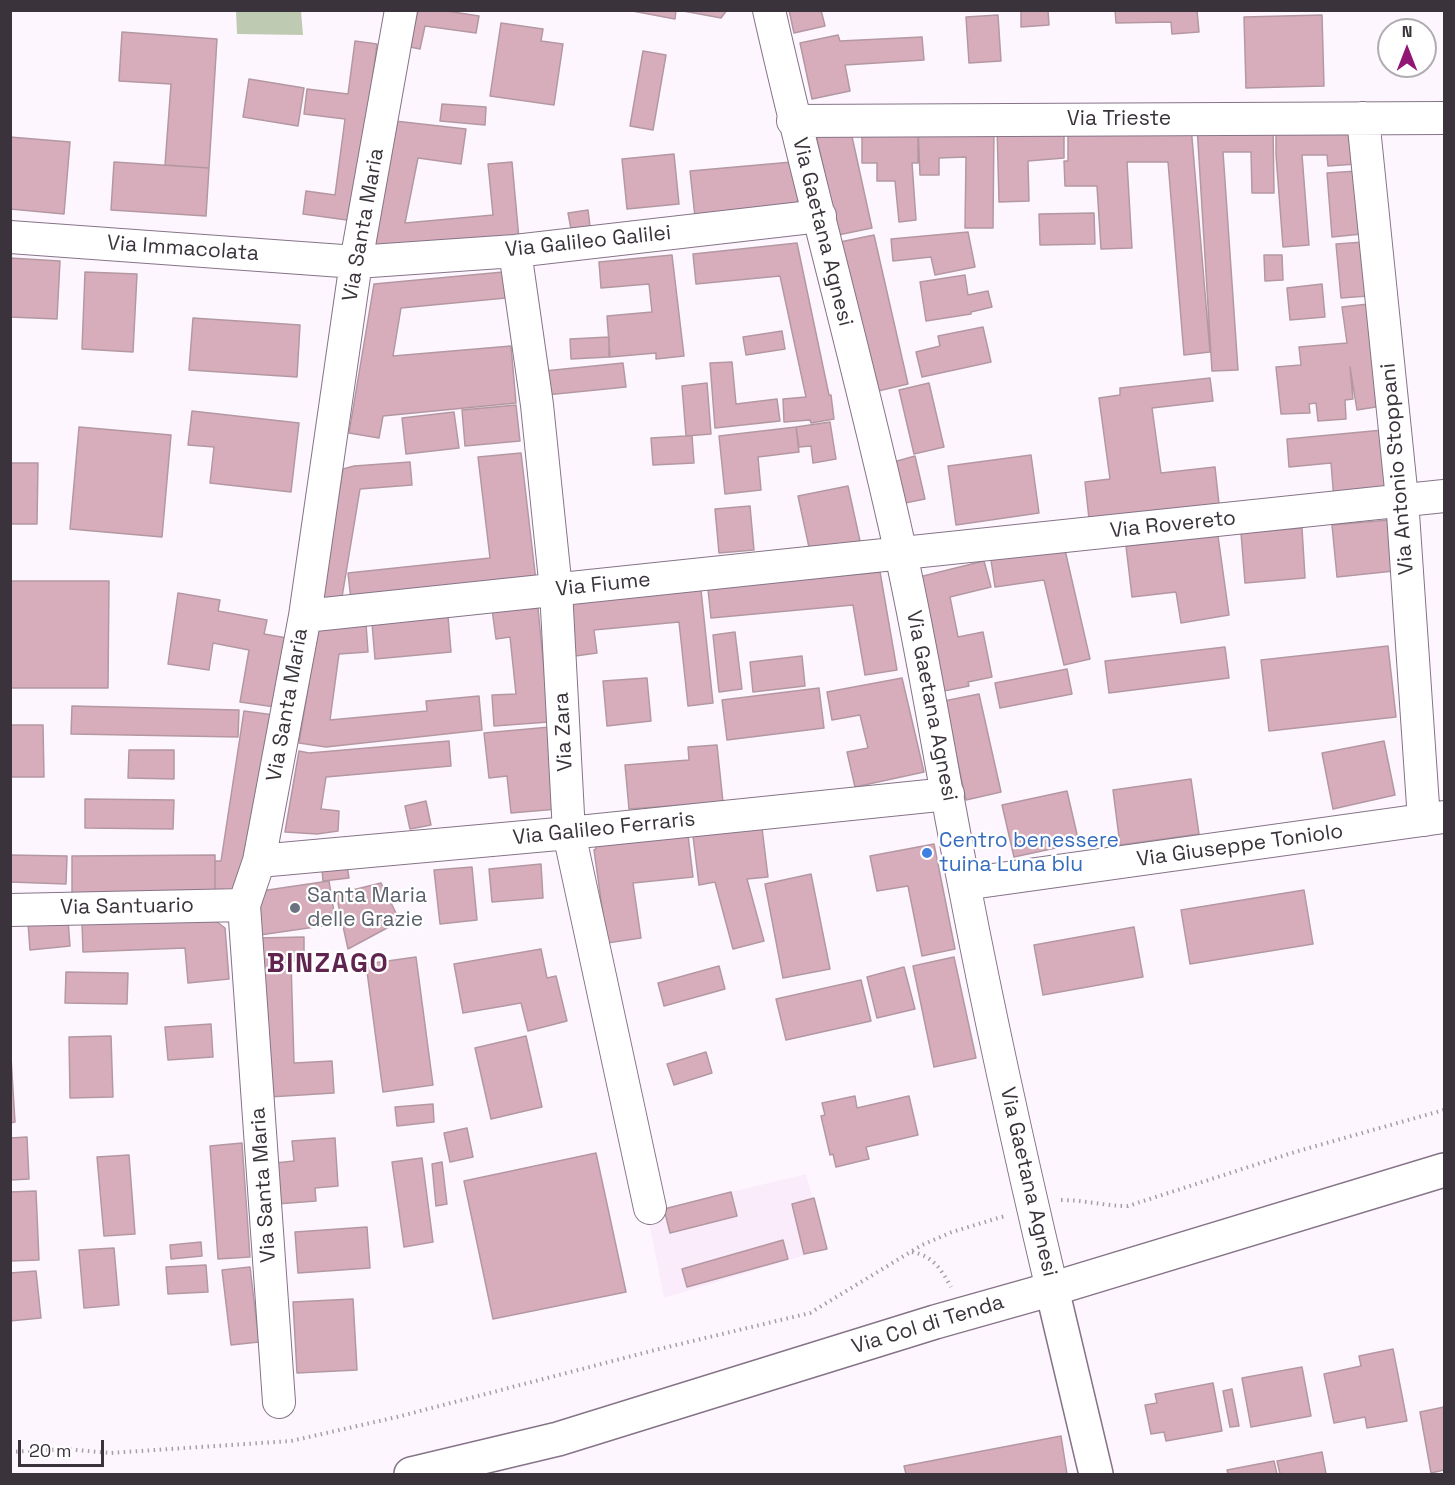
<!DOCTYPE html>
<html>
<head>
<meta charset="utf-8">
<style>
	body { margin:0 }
	#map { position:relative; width:1455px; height:1485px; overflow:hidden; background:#fef6ff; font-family:"Space Grotesk",sans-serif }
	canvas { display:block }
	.frame { position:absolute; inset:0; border:12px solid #3a333b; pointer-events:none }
	.north { position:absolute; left:1377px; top:18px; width:60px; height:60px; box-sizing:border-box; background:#fff; border:2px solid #b0adb1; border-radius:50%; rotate:0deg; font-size:16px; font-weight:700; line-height:24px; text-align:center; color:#3a333b }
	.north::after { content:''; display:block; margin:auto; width:21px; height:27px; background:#911774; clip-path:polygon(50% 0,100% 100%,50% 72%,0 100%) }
	.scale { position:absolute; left:18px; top:1440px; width:86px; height:27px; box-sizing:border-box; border:3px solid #3a333b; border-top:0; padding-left:8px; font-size:18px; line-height:21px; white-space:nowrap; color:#3a333b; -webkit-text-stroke:4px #fff; paint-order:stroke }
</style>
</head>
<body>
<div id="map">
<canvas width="1455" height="1485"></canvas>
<div class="frame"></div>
<div class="north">N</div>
<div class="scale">20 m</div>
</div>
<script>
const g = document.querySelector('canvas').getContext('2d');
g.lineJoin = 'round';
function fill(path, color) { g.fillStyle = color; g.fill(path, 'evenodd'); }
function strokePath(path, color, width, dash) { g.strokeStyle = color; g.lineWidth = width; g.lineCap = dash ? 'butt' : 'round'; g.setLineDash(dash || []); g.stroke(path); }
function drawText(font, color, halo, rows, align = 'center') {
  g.font = font + ' "Space Grotesk",sans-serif'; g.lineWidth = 4.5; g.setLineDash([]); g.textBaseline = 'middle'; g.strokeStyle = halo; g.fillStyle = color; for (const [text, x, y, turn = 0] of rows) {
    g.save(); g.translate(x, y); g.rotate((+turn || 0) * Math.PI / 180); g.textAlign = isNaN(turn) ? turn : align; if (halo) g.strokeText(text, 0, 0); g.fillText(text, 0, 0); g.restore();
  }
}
fill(new Path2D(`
	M806,1174L826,1249L664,1298L647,1212Z`), '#fbecfc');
fill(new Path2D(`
	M236,11H301L303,35L237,34Z`), '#bfcab2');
const building = new Path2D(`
	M418,10H440L479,16L476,33L425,26L420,49L410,47Z
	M627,10H676L675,19Z
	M678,10H727L721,18Z
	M789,10H821L825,26L794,33Z
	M1021,10H1048L1049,25L1021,27Z
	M1115,10H1197L1199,32L1172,34L1171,22L1116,23Z
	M998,15L1001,61L969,63L966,17Z
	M1322,15L1324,86L1246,88L1244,17Z
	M501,23L543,29L541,41L563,44L554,105L490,96Z
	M122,32L217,39L209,168L165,165L171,84L119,81Z
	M838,35L840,41L922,37L924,60L845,65L850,91L812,99L800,43Z
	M355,41L377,44L354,221L303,214L306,191L335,195L345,119L304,114L307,89L348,94Z
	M643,51L666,55L653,130L630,126Z
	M249,79L304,88L298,126L243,117Z
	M442,104L486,107L485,125L440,121Z
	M395,121L466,129L461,164L418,158L405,223L493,215L488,164L512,162L519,239L372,252Z
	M1064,125V158L1028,161L1029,201L999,202L997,126Z
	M1273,125L1274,193H1252L1251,152H1223L1238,370L1212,371L1197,126Z
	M1068,126H1191L1210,352L1184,355L1168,162H1127L1132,248L1101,249L1097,186H1065L1064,161H1068Z
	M826,127L851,132L872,228L838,235L817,139Z
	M918,127H994L993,228H965L966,157L939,158V175H920Z
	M1276,127L1354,133L1357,164L1328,166L1327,155H1302L1309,245L1283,247L1276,155Z
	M862,128H918V163H912L916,220L899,222L895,181H877V163H862Z
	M10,137L70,142L64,214L10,209Z
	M674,154L679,204L627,209L622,159Z
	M114,162L209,168L206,216L111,210Z
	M792,162L800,197L794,207L695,217L690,171Z
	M1357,171L1362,234L1332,237L1327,173Z
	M588,210L590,226L571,229L568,213Z
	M1094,213L1095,244L1040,245L1039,214Z
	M968,232L975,267L935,275L931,257L893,261L891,239Z
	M874,235L908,384L874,392L840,242Z
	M1364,242L1368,296L1341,298L1336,244Z
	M797,243L829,395H831L834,419L811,423L810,420L784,422L783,399L806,397L780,276L696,284L693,254Z
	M672,255L684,356L656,359V353L610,357L607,316L652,312L649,284L601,288L599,262Z
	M1264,255H1282L1283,280L1265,281Z
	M10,258L60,261L57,319L10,317Z
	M85,272L137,274L133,352L82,349Z
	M503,272L506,298L401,308L393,356L511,346L516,403L383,416L379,438L349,433L374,284Z
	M965,275L968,295L988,291L992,307L971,312V314L926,321L920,282Z
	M1322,284L1325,317L1290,320L1287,288Z
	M1368,304L1382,406L1357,410L1350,367L1353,399L1345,400L1346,419L1318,421L1316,403L1309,404L1310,413L1281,414L1276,367L1301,365L1299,347L1347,343L1342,307Z
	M193,318L300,325L297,377L189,370Z
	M983,327L991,362L922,377L916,352L940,346L938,336Z
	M782,331L785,349L746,355L743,337Z
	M609,337V357L571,359L570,339Z
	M732,362L736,404L777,399L780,421L715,428L710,363Z
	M623,363L626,387L546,395L544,371Z
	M1210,378L1213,401L1152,408L1161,473L1215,467L1220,513L1090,528L1085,482L1110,479L1099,398L1120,395V388Z
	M707,383L711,434L686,436L682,386Z
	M929,383L944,447L914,454L899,390Z
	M516,405L520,441L465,446L462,410Z
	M192,411L299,423L291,492L210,483L214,447L188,445Z
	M454,412L459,448L406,454L402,418Z
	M830,422L836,459L813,463L811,446L799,447L796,427Z
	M79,427L171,435L162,537L70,529Z
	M796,427L799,452L758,457L761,490L725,494L719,436Z
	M1383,430L1388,495L1334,500L1331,463L1289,467L1287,439Z
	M686,436H692L694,463L653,465L651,438Z
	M521,453L536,581L351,600L348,573L490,558L478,457Z
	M1031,455L1039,513L956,525L948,466Z
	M915,456L925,499L900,504L890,463Z
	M410,462L412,485L360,489L341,603L321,599L343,469L354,466Z
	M10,463H38L37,524H10Z
	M848,486L860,541L810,552L798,496Z
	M750,506L754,550L719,553L715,509Z
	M1389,520L1394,571L1337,577L1332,525Z
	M1302,528L1305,578L1245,583L1241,533Z
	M1218,536L1229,615L1181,623L1176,592L1132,597L1126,546Z
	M1065,550L1090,659L1064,665L1044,580L995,587L991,560Z
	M984,561L991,587L950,597L958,637L983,632L992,677L968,682L969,686L939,692L915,578Z
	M880,572L897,670L865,675L853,605L711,618L708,589Z
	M10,581H109L108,688H10Z
	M701,590L713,703L688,706L679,622L594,630L597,653L568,657L569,603Z
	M178,593L220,600L218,611L267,620L264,634L287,638L275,707L240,702L249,650L213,643L209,670L168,664Z
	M530,604V609L538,608L549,722L494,726L492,695L516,694L510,637L496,639L492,609Z
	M448,616L451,652L375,659L372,623Z
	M366,624L368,652L339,654L330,720L427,711L426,701L479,696L482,730L326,747L299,743L318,628Z
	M735,632L742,689L719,692L713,635Z
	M1388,646L1396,717L1269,731L1261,660Z
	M1225,647L1229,678L1109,693L1105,661Z
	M802,656L805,686L753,692L750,662Z
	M1067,669L1072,694L1000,708L995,683Z
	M647,678L651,721L607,726L603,681Z
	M902,678L924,772L855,787L847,752L868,748L860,715L832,720L827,692Z
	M819,688L824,728L727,740L722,700Z
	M979,694L1001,792L966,800L944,701Z
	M72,706L239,710L238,737L71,734Z
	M244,711L274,715L243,897L215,898V861H221Z
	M10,725H43L44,777H10Z
	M550,727L558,809L511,813L507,776L489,778L484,733Z
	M449,741L451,766L326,777L321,809L339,811L338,831L317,834L285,832L299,751L309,753Z
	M1384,741L1395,795L1333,809L1322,753Z
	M717,745L723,802L629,809L625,765L689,760L688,747Z
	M129,750H174V779L128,778Z
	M1191,779L1199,834L1120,845L1113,790Z
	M1067,791L1079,843L1014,857L1002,805Z
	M85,799L174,800L173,829L85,828Z
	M426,801L431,825L410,829L405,806Z
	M762,828L768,877L747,879L764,941L733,949L715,882L699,885L693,836Z
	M688,835L693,877L633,883L641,938L607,943L594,850L596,849L595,844Z
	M934,844L955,949L922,956L908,886L877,891L870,856Z
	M10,855L67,856L66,884L10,882Z
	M215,855V895L72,896V856Z
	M541,864L543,898L492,902L489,869Z
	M347,865L349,878L323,881L322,869Z
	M472,867L477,920L440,924L434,870Z
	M811,874L830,969L783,978L765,884Z
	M329,881L336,924L260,935L254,892Z
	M381,883L400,921L348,949L336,894Z
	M1304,890L1313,944L1190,964L1181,910Z
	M212,918L225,928L229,979L188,983L185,948L83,952L82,923Z
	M68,920L70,946L30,950L28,923Z
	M1134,927L1143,977L1043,995L1034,945Z
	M304,937V960L291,961L294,1063L332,1061L334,1093L269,1097L264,962H260L259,938Z
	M541,949L547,978L556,976L567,1021L528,1031L521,1003L463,1013L454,964Z
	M416,957L433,1085L383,1092L366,964Z
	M954,957L976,1058L934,1067L913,966Z
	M719,966L725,989L664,1006L658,983Z
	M904,967L915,1009L877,1018L867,977Z
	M66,972L128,973L127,1004L65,1003Z
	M861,980L871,1021L786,1040L776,999Z
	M211,1024L213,1057L168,1060L165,1027Z
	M111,1036L113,1097L70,1098L69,1037Z
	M526,1036L542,1107L491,1119L475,1048Z
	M706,1052L712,1073L674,1085L667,1064Z
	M11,1057L15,1122L10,1123V1057Z
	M855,1096L857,1108L909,1096L918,1135L866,1147L869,1159L836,1167L833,1154L830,1155L821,1116L825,1115L822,1103Z
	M433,1104L434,1122L397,1126L395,1107Z
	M467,1128L473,1157L450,1162L444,1133Z
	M27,1137L29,1179L10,1180V1138Z
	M335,1138L338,1186L315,1188L316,1201L277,1204L275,1163L294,1161L292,1141Z
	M242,1143L250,1257L218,1259L210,1146Z
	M596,1153L626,1292L493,1319L464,1181Z
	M129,1155L135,1234L104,1236L97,1157Z
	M422,1158L433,1242L404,1247L392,1162Z
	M442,1162L447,1204L436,1206L432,1164Z
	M36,1191L39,1260L10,1261V1192Z
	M731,1192L737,1216L670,1233L664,1209Z
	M814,1198L827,1249L804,1254L792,1204Z
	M367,1227L370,1268L298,1273L295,1232Z
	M783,1240L788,1259L687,1287L682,1269Z
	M201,1242L202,1256L171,1259L170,1245Z
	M114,1248L119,1305L84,1308L79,1250Z
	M206,1265L208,1292L168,1294L166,1267Z
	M250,1267L259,1342L231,1345L222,1270Z
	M36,1271L41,1318L10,1321V1273Z
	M353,1299L357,1370L297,1373L293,1302Z
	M1393,1349L1407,1421L1367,1428L1365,1417L1334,1423L1324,1374L1361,1366L1359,1356Z
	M1302,1367L1311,1416L1251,1427L1242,1378Z
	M1213,1383L1222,1431L1166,1441L1164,1432L1151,1434L1145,1405L1157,1403L1155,1394Z
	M1232,1389L1239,1426L1230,1427L1223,1391Z
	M1444,1407V1470L1431,1473L1420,1412Z
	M1061,1436L1067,1474H906L904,1466Z
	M1322,1452L1326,1474H1280L1277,1461Z
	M1274,1461L1277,1474H1228L1227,1470Z`);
fill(building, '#d7adbb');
strokePath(building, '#b498a1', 1.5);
const street = new Path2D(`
	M769,10C810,192 861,372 901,554C925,663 942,774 964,884C990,1019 1020,1154 1052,1289
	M1363,118L1402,499L1424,820
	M793,121L1444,118
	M10,237L356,262L515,251L820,216
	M515,251L537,405L556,590L569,833L650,1208
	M305,616L1444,496
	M259,861L569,833L948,794
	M964,884L1444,817
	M10,910L244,905
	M279,1402L244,905L259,861L305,616L356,262L401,10`);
const secondary = new Path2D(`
	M1052,1289L1096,1474
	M411,1474L558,1439L935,1322L1052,1289L1444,1170`);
strokePath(street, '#857487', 34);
strokePath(secondary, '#857487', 36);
strokePath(new Path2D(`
	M1061,1200C1085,1200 1104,1206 1128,1206L1298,1151L1444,1110
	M912,1252C933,1256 941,1269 951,1287
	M10,1452L66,1449L110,1453L291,1441L397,1417L655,1350L810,1313L922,1245L952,1232L1005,1216`), '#a59ea6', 4, [1.5, 4.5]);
strokePath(street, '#fff', 32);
strokePath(secondary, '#fff', 33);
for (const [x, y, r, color] of [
	[927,853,6,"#3f7fe0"],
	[295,908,6,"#6b7280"]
]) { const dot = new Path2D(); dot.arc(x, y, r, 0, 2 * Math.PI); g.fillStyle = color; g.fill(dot); strokePath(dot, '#fff', 2); }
drawText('21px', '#3a333b', '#fff', [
	["Via Trieste",1119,119],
	["Via Santa Maria",364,225,-80],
	["Via Gaetana Agnesi",822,232,76],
	["Via Galileo Galilei",588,242,-6],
	["Via Immacolata",183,249,4],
	["Via Antonio Stoppani",1398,469,-95],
	["Via Rovereto",1173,525,-6],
	["Via Fiume",603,585,-6],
	["Via Santa Maria",288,705,-80],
	["Via Gaetana Agnesi",931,706,79],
	["Via Zara",564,732,-93],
	["Via Galileo Ferraris",604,829,-6],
	["Via Giuseppe Toniolo",1240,846,-8],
	["Via Santuario",127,907,-1],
	["Via Gaetana Agnesi",1028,1182,77],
	["Via Santa Maria",264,1185,-94],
	["Via Col di Tenda",928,1325,-17]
]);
drawText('21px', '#366cbe', '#fff', [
	["Centro benessere",939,841],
	["tuina Luna blu",939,865]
], 'left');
drawText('21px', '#5b616d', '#fff', [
	["Santa Maria",307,896],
	["delle Grazie",307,920]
], 'left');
g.letterSpacing = '1.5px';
drawText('bold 27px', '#5f254e', '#fff', [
	["BINZAGO",328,965]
]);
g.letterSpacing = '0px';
</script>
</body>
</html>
